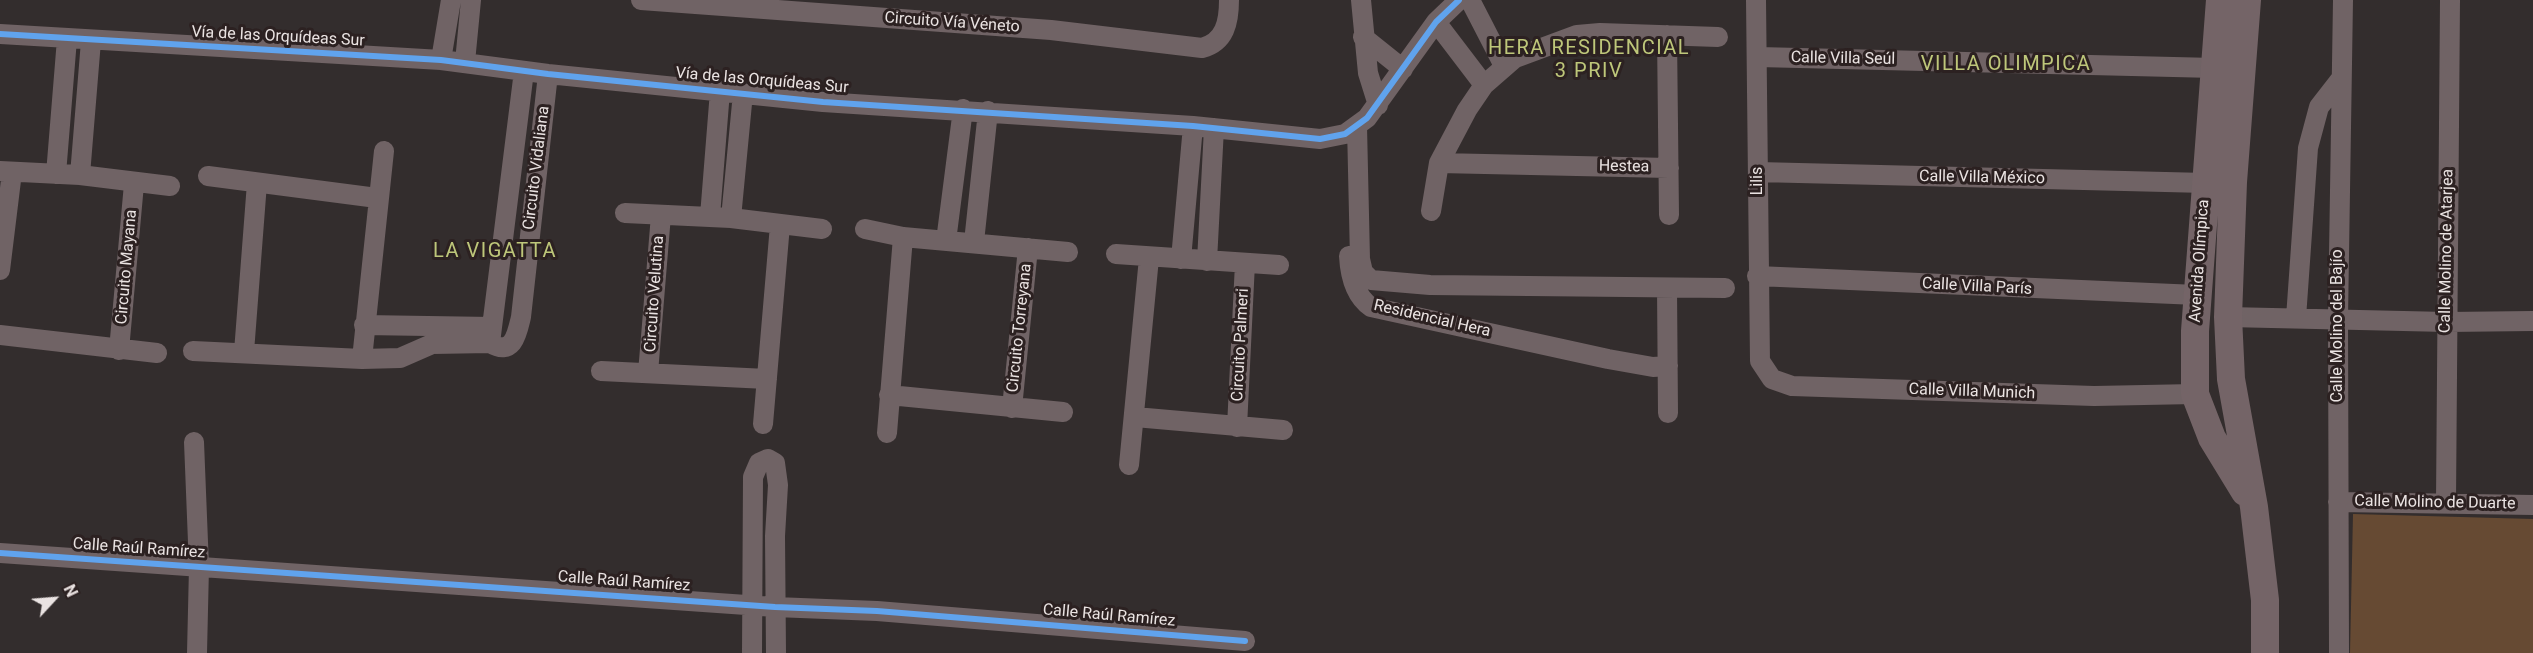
<!DOCTYPE html>
<html>
<head>
<meta charset="utf-8">
<style>
	body { margin:0 }
	#map { position:relative; width:2533px; height:653px; overflow:hidden; background:#332d2d; font-family:Roboto,sans-serif }
	canvas { display:block }
	.north { position:absolute; left:24px; top:569px; width:60px; height:60px; -webkit-text-stroke:4px #2c2121; paint-order:stroke; rotate:64deg; font-size:16px; font-weight:700; line-height:24px; text-align:center; color:#eae3e2 }
	.north::after { content:''; display:block; margin:auto; width:21px; height:27px; background:#eae3e2; clip-path:polygon(50% 0,100% 100%,50% 72%,0 100%) }
</style>
</head>
<body>
<div id="map">
<canvas width="2533" height="653"></canvas>
<div class="north">N</div>
</div>
<script>
const g = document.querySelector('canvas').getContext('2d');
g.lineJoin = 'round';
function fill(path, color) { g.fillStyle = color; g.fill(path, 'evenodd'); }
function strokePath(path, color, width, dash) { g.strokeStyle = color; g.lineWidth = width; g.lineCap = dash ? 'butt' : 'round'; g.setLineDash(dash || []); g.stroke(path); }
function drawText(font, color, halo, rows, align = 'center') {
  g.font = font + ' Roboto,sans-serif'; g.lineWidth = 6; g.setLineDash([]); g.textBaseline = 'middle'; g.strokeStyle = halo; g.fillStyle = color; for (const [text, x, y, turn = 0] of rows) {
    g.save(); g.translate(x, y); g.rotate((+turn || 0) * Math.PI / 180); g.textAlign = isNaN(turn) ? turn : align; if (halo) g.strokeText(text, 0, 0); g.fillText(text, 0, 0); g.restore();
  }
}
fill(new Path2D(`
	M2353,514L2533,519V653H2350Z`), '#664a33');
strokePath(new Path2D(`
	M641,0L1051,30L1202,48C1225,42 1229,22 1229,0
	M1361,0L1368,73L1378,105
	M1470,0L1504,66
	M1756,0L1760,361L1772,379L1792,386L2094,396L2195,394
	M1436,22L1484,85
	M0,34L441,60L548,74L823,102L1193,126L1320,139L1345,134L1367,118L1436,22L1459,0
	M1667,35L1669,215
	M1363,37L1403,69
	M1758,57L2215,68
	M441,60L451,0
	M465,62L471,0
	M524,71L490,343C513,357 517,334 521,317L548,74
	M1357,126L1360,259L1363,272L1371,280L1430,285L1725,288
	M1439,163L1669,168
	M0,171L80,175L170,186
	M1758,172L2206,183
	M56,174L67,39
	M80,175L91,41
	M208,176L377,198
	M1431,211L1439,163L1467,110L1484,85L1515,58L1577,35L1600,33L1718,37
	M625,213L731,218L822,229
	M710,216L720,91
	M731,218L743,93
	M865,229L903,237L1068,252
	M946,241L963,109
	M974,242L988,111
	M1116,254L1279,265
	M1349,256C1350,275 1355,296 1371,307L1608,359L1653,367L1668,366
	M1181,259L1193,126
	M1207,261L1214,128
	M0,270L12,172
	M1757,276L2197,295
	M1667,288L1668,413
	M2228,317L2447,322L2533,321
	M2296,318L2308,148L2319,107L2340,80
	M364,325L492,327
	M0,335L157,353
	M119,350L134,184
	M193,351L362,359L400,358L432,344L490,343
	M244,352L257,183
	M362,359L384,151
	M601,371L767,379
	M648,373L661,215
	M889,395L1063,412
	M1012,408L1028,248
	M1135,417L1283,430
	M763,424L780,225
	M1237,427L1245,263
	M887,433L903,237
	M194,442L199,567L197,653
	M1129,465L1149,258
	M2338,502L2533,505
	M2446,502L2450,0
	M0,553L775,607L877,611L1245,641
	M752,653L753,477L759,463L768,459L775,463L778,485L775,536L776,653
	M2339,653L2338,319L2343,0`), '#706365', 20);
strokePath(new Path2D(`
	M2220,0L2195,331V394L2212,438L2245,492
	M2247,0L2233,182L2228,317L2231,379L2254,507L2265,600V653`), '#746467', 28);
strokePath(new Path2D(`
	M0,34L441,60L548,74L823,102L1193,126L1320,139L1345,134L1367,118L1436,22L1459,0
	M0,553L775,607L877,611L1245,641`), '#60a3ed', 6);
drawText('16px', '#eae3e2', '#2c2121', [
	["Circuito Vía Véneto",952,23,4],
	["Vía de las Orquídeas Sur",278,37,3],
	["Calle Villa Seúl",1843,59,1],
	["Vía de las Orquídeas Sur",762,81,5],
	["Hestea",1624,167,1],
	["Circuito Vidaliana",537,168,-83],
	["Calle Villa México",1982,178,1],
	["Lilis",1758,181,-90],
	["Calle Molino de Atarjea",2447,251,-89],
	["Avenida Olímpica",2200,261,-86],
	["Circuito Mayana",127,267,-85],
	["Calle Villa París",1977,287,3],
	["Circuito Velutina",655,294,-86],
	["Residencial Hera",1432,319,13],
	["Calle Molino del Bajío",2338,326,-90],
	["Circuito Torreyana",1020,328,-84],
	["Circuito Palmeri",1241,345,-87],
	["Calle Villa Munich",1972,392,2],
	["Calle Molino de Duarte",2435,503,1],
	["Calle Raúl Ramírez",139,549,4],
	["Calle Raúl Ramírez",624,582,4],
	["Calle Raúl Ramírez",1109,616,5]
]);
g.letterSpacing = '1.5px';
drawText('20px', '#bec77a', '#2c2121', [
	["HERA RESIDENCIAL",1589,49],
	["3 PRIV",1589,72],
	["VILLA OLIMPICA",2006,65],
	["LA VIGATTA",495,252]
]);
g.letterSpacing = '0px';
</script>
</body>
</html>
